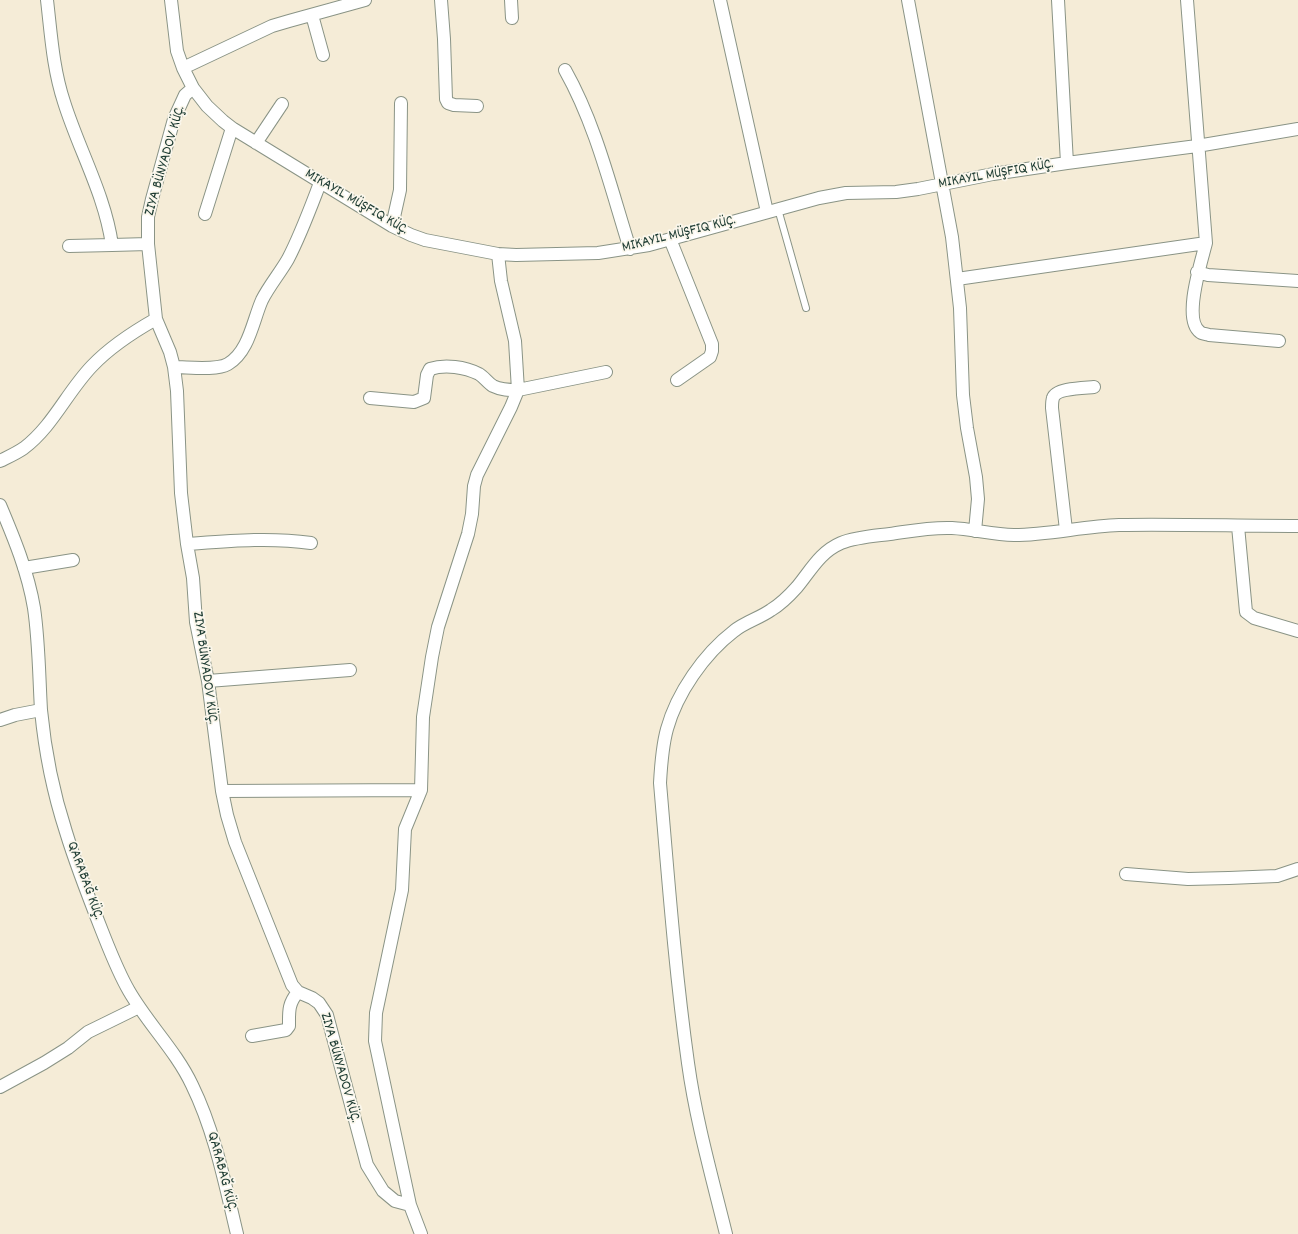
<!DOCTYPE html>
<html>
<head>
<meta charset="utf-8">
<style>
	body { margin:0 }
	canvas { display:block; background:#f5ecd7 }
</style>
</head>
<body>
<canvas width="1298" height="1234"></canvas>
<script>
const g = document.querySelector('canvas').getContext('2d');
g.lineJoin = 'round';
function strokePath(path, color, width, dash) { g.strokeStyle = color; g.lineWidth = width; g.lineCap = dash ? 'butt' : 'round'; g.setLineDash(dash || []); g.stroke(path); }
function drawText(font, color, halo, rows, align = 'center') {
  g.font = font + ' Dekko,sans-serif'; g.lineWidth = 3.5; g.setLineDash([]); g.textBaseline = 'middle'; g.strokeStyle = halo; g.fillStyle = color; for (const [text, x, y, turn = 0] of rows) {
    g.save(); g.translate(x, y); g.rotate((+turn || 0) * Math.PI / 180); g.textAlign = isNaN(turn) ? turn : align; if (halo) g.strokeText(text, 0, 0); g.fillText(text, 0, 0); g.restore();
  }
}
const service = new Path2D(`
	M778,209L806,308`);
const minor = new Path2D(`
	M47,0C51,34 53,69 64,102C79,150 105,195 112,245L148,244
	M171,0L177,51L183,68L193,88L207,106L223,121L232,128L392,226L411,235L425,240L498,254L516,255L598,253L649,245L819,198L846,193L896,192L918,189L993,174L1067,163L1197,146L1298,129
	M441,0L444,39L446,99L448,103L454,105L477,106
	M511,0L512,18
	M720,0L767,212
	M908,0L952,237L960,308L963,395L967,428L976,477L978,499L975,531
	M1058,0L1067,163
	M1187,0L1206,243C1202,260 1182,319 1200,332C1202,334 1207,334 1209,335L1279,341
	M312,15L323,55
	M183,68L272,26L289,21L365,0
	M565,70C596,125 611,189 630,249
	M193,88L185,95L174,119L152,199L148,217V244L156,319L170,352L174,367L177,391L181,493L187,544L193,578L196,622L208,681L222,791L227,815L235,842L292,985L298,992L312,998L319,1003L327,1015L367,1165L383,1191L395,1201L410,1205
	M256,143L282,104
	M205,214L232,128
	M392,226L400,190L401,103
	M670,239L712,344V351L710,357L677,380
	M69,246L112,245
	M1197,272L1208,275L1298,281
	M957,279L1206,243
	M174,367C188,367 216,371 228,364C249,352 253,320 262,300C269,286 280,273 288,259C301,234 310,209 320,183
	M370,398L414,402L424,398L427,375L430,369C445,364 465,367 479,374C484,377 488,383 493,386C501,390 509,390 518,390L606,372
	M0,461C8,457 17,453 24,448C53,426 67,392 92,366C111,346 133,332 156,319
	M0,505C14,538 28,572 34,608C39,642 39,676 41,710C45,752 53,792 66,832C76,865 89,898 102,931C110,951 118,972 129,991C148,1024 176,1051 192,1085C215,1132 225,1184 237,1234
	M1238,526L1246,612L1254,618L1298,631
	M1066,530L1052,408C1052,405 1052,401 1053,398C1056,388 1085,388 1094,387
	M187,544C228,541 269,537 311,543
	M24,568L73,560
	M208,681L350,670
	M0,720L15,715L41,710
	M222,791L421,790
	M1126,874L1188,879L1229,878L1277,876L1298,869
	M252,1036L286,1030L289,1026C289,1011 288,1004 298,992
	M0,1087L44,1063L68,1048L88,1032L139,1007
	M421,1234L410,1205L375,1041L376,1013L402,890L405,829L421,790L423,717L432,657L438,627L468,534L472,514L474,486L477,475L511,407L518,390L515,341L501,281L498,254
	M726,1234C712,1177 696,1121 688,1063C675,970 668,876 660,783C661,765 662,747 667,729C677,693 704,654 734,631C745,622 760,618 771,610C781,604 789,596 797,587C811,570 820,552 841,543C856,537 874,536 890,534C911,531 931,527 952,528C973,529 993,535 1014,535C1049,535 1084,526 1119,525C1178,524 1238,526 1298,526`);
strokePath(service, '#8a9486', 8);
strokePath(minor, '#8a9486', 14);
strokePath(service, '#fff', 6);
strokePath(minor, '#fff', 12);
drawText('15px', '#1f3d34', '#fbf7ec', [
	["ZIYA BÜNYADOV KÜÇ.",166,161,-74],
	["MIKAYIL MÜŞFIQ KÜÇ.",996,175,-10],
	["MIKAYIL MÜŞFIQ KÜÇ.",356,203,30],
	["MIKAYIL MÜŞFIQ KÜÇ.",679,235,-14],
	["ZIYA BÜNYADOV KÜÇ.",204,668,82],
	["QARABAĞ KÜÇ.",84,881,70],
	["ZIYA BÜNYADOV KÜÇ.",339,1068,74],
	["QARABAĞ KÜÇ.",221,1172,75]
]);
</script>
</body>
</html>
